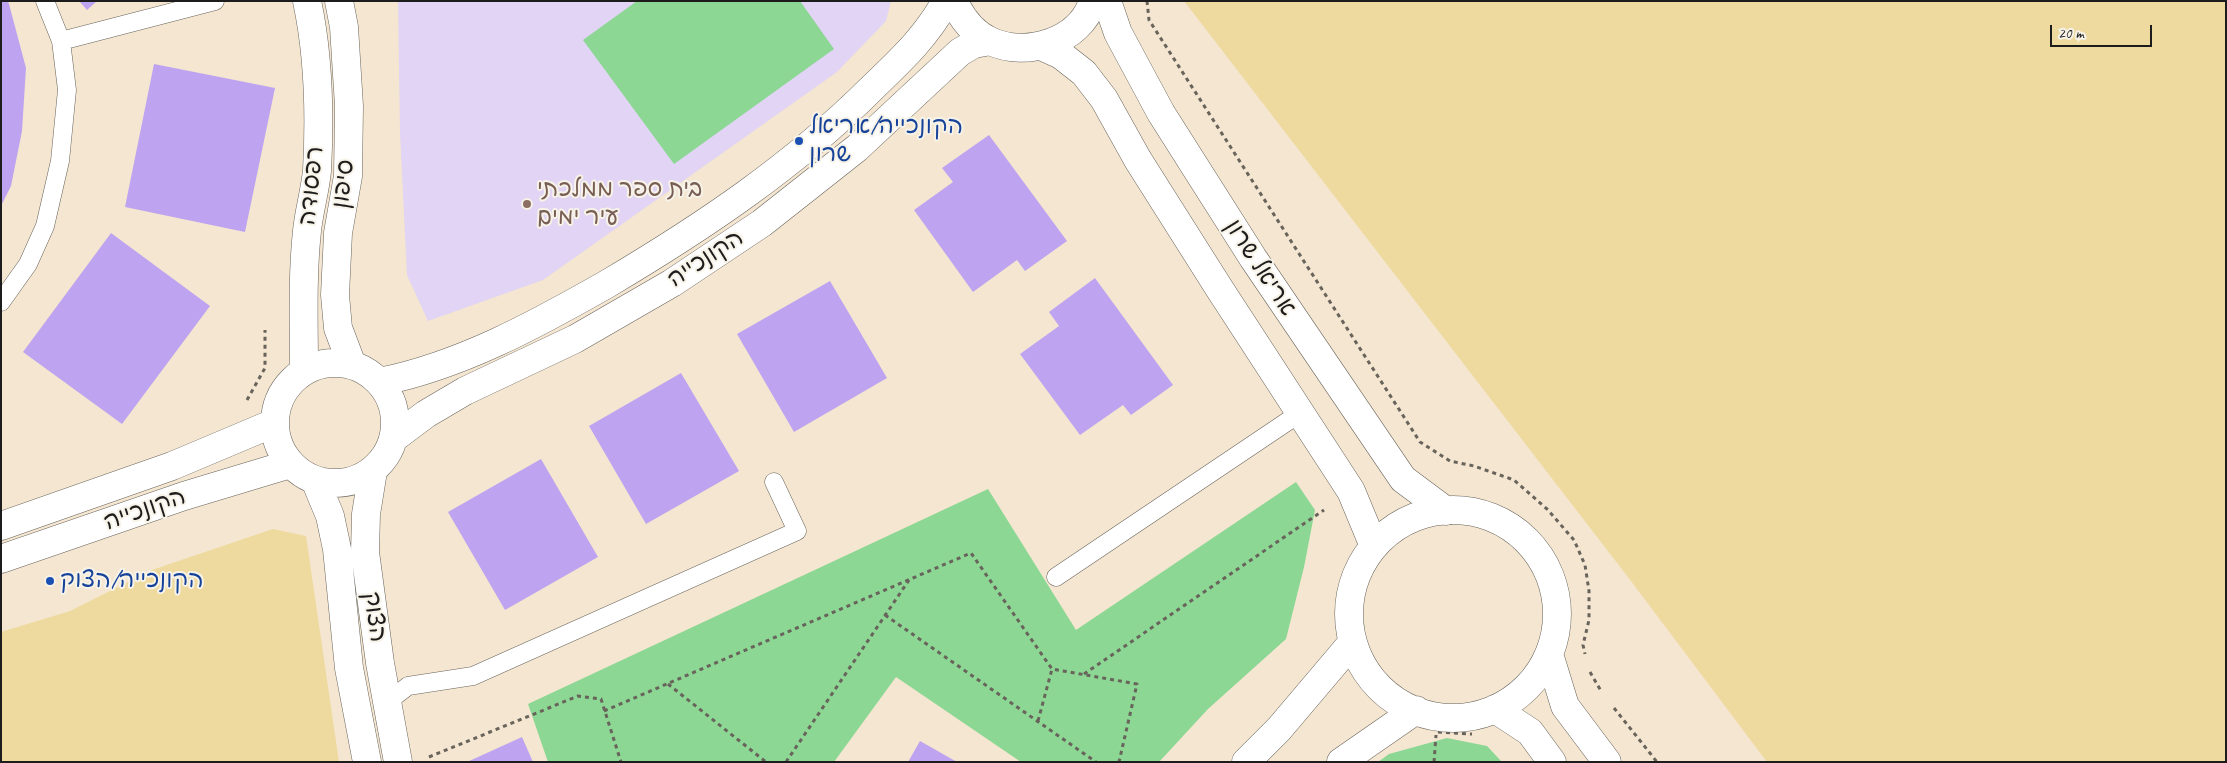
<!DOCTYPE html>
<html>
<head>
<meta charset="utf-8">
<style>
	body { margin:0 }
	#map { position:relative; width:2227px; height:763px; overflow:hidden; background:#f4e6d0; font-family:Caveat,sans-serif }
	canvas { display:block }
	.frame { position:absolute; inset:0; border:2px solid #1c1c1c; pointer-events:none }
	.scale { position:absolute; left:2050px; top:25px; width:102px; height:22px; box-sizing:border-box; border:2px solid #1c1c1c; border-top:0; padding-left:6px; font-size:15px; line-height:18px; white-space:nowrap; color:#1c1c1c; -webkit-text-stroke:4px #f7f3e8; paint-order:stroke }
</style>
</head>
<body>
<div id="map">
<canvas width="2227" height="763"></canvas>
<div class="frame"></div>
<div class="scale">20 m</div>
</div>
<script>
const g = document.querySelector('canvas').getContext('2d');
g.lineJoin = 'round';
function fill(path, color) { g.fillStyle = color; g.fill(path, 'evenodd'); }
function strokePath(path, color, width, dash) { g.strokeStyle = color; g.lineWidth = width; g.lineCap = dash ? 'butt' : 'round'; g.setLineDash(dash || []); g.stroke(path); }
function drawText(font, color, halo, rows, align = 'center') {
  g.font = font + ' Caveat,"Playpen Sans Hebrew",sans-serif'; g.lineWidth = 4; g.setLineDash([]); g.textBaseline = 'middle'; g.strokeStyle = halo; g.fillStyle = color; for (const [text, x, y, turn = 0] of rows) {
    g.save(); g.translate(x, y); g.rotate((+turn || 0) * Math.PI / 180); g.textAlign = isNaN(turn) ? turn : align; if (halo) g.strokeText(text, 0, 0); g.fillText(text, 0, 0); g.restore();
  }
}
fill(new Path2D(`
	M398,1H891L886,21L837,72L543,280L428,321L407,275L400,133Z`), '#e1d4f4');
fill(new Path2D(`
	M637,1H800L834,49L674,164L583,40Z
	M1296,482L1315,510L1304,567L1286,639L1208,709L1159,762H1021L896,677L834,762H548L528,704L988,489L1076,630Z
	M1447,738L1487,746L1502,762H1378L1389,754Z`), '#8cd794');
fill(new Path2D(`
	M1184,1H2226V762H1767L1631,581Z
	M273,529L306,536L339,762H1V632L70,611L152,570Z`), '#eeda9e');
fill(new Path2D(`
	M1,1H8L9,4L26,68L22,131L11,186L1,206Z
	M79,1H97L87,10Z
	M154,64L275,88L245,232L125,207Z
	M989,135L1067,241L1025,271L1017,260L973,292L914,210L953,182L942,168Z
	M111,233L210,306L122,424L23,352Z
	M1095,278L1173,385L1131,415L1123,405L1080,435L1020,354L1059,326L1049,312Z
	M830,281L887,378L794,432L737,334Z
	M681,373L739,471L646,524L589,426Z
	M541,459L598,557L505,610L448,512Z
	M522,737L533,762H467Z
	M920,741L957,762H908Z`), '#bea4f0');
const service = new Path2D(`
	M61,41L215,1
	M1,302L28,264L45,226L60,161L67,90L61,41L45,1
	M1056,577L1300,413
	M386,703L408,686L473,676L797,531L774,482`);
const minor = new Path2D(`
	M339,1L344,27L349,106L348,176L338,233L335,295L338,328L352,365
	M275 423a60 60 0 1 1 120 0a60 60 0 1 1-120 0Z
	M304,371C304,324 302,277 307,231C309,211 315,191 317,171C320,115 319,57 307,1
	M379,382C460,366 535,325 607,284C703,227 794,166 873,87C902,59 926,37 946,1
	M394,438L426,414L465,391L575,339L672,283L762,223L857,148L960,52L974,44L990,41
	M373,471L366,514L365,552L380,663L398,762
	M315,480L330,516L337,549L349,668L367,762
	M1,526L172,466L274,423
	M1,559L184,496L290,464`);
const tertiary = new Path2D(`
	M954,1C961,17 973,33 990,41C1026,58 1080,42 1093,1
	M1107,1L1118,33L1161,113L1253,258L1403,479L1446,511
	M1041,46L1061,55L1084,73L1104,99L1138,160L1219,288L1351,491L1373,544`);
const secondary = new Path2D(`
	M1349 614a104 104 0 1 1 208 0a104 104 0 1 1-208 0Z
	M1549,654L1565,706L1607,762
	M1495,709L1530,732L1552,762
	M1246,762L1279,729L1351,644
	M1341,762L1416,710`);
strokePath(service, '#68635b', 19);
strokePath(minor, '#68635b', 29);
strokePath(tertiary, '#68635b', 29);
strokePath(secondary, '#68635b', 29);
strokePath(new Path2D(`
	M1147,1L1149,20L1420,442L1450,461L1474,466L1514,480L1547,509L1574,540L1585,565L1589,591V620L1583,645L1585,654
	M247,400L265,368V330
	M885,615L1096,762
	M1590,672L1601,691
	M1084,674L1324,510
	M668,684L766,762
	M1614,708L1657,762
	M604,711L971,553L1052,669L1137,684L1119,762
	M1038,721L1052,669
	M1438,732L1472,734
	M429,757L578,696L601,699L621,762
	M786,762L909,580
	M1434,762L1436,735`), '#68635b', 3, [4, 4]);
strokePath(service, '#fff', 18);
strokePath(minor, '#fff', 28);
strokePath(tertiary, '#fff', 28);
strokePath(secondary, '#fff', 28);
for (const [x, y, r, color] of [
	[799,141,5,"#1a4fb4"],
	[527,204,5,"#8d6e63"],
	[50,581,5,"#1a4fb4"]
]) { const dot = new Path2D(); dot.arc(x, y, r, 0, 2 * Math.PI); g.fillStyle = color; g.fill(dot); strokePath(dot, '#f7f3e8', 2); }
drawText('24px', '#164399', '#f7f3e8', [
	["הקונכייה/אריאל",809,127],
	["שרון",809,155],
	["הקונכייה/הצוק",60,581]
], 'left');
drawText('24px', '#1c1c1c', '#f7f3e8', [
	["סיפון",344,184,-83],
	["רפסודה",312,186,-84],
	["הקונכייה",706,259,-33],
	["אריאל שרון",1260,268,57],
	["הקונכייה",145,510,-19],
	["הצוק",374,617,82]
]);
drawText('24px', '#785e54', '#f7f3e8', [
	["בית ספר ממלכתי",537,190],
	["עיר ימים",537,218]
], 'left');
</script>
</body>
</html>
